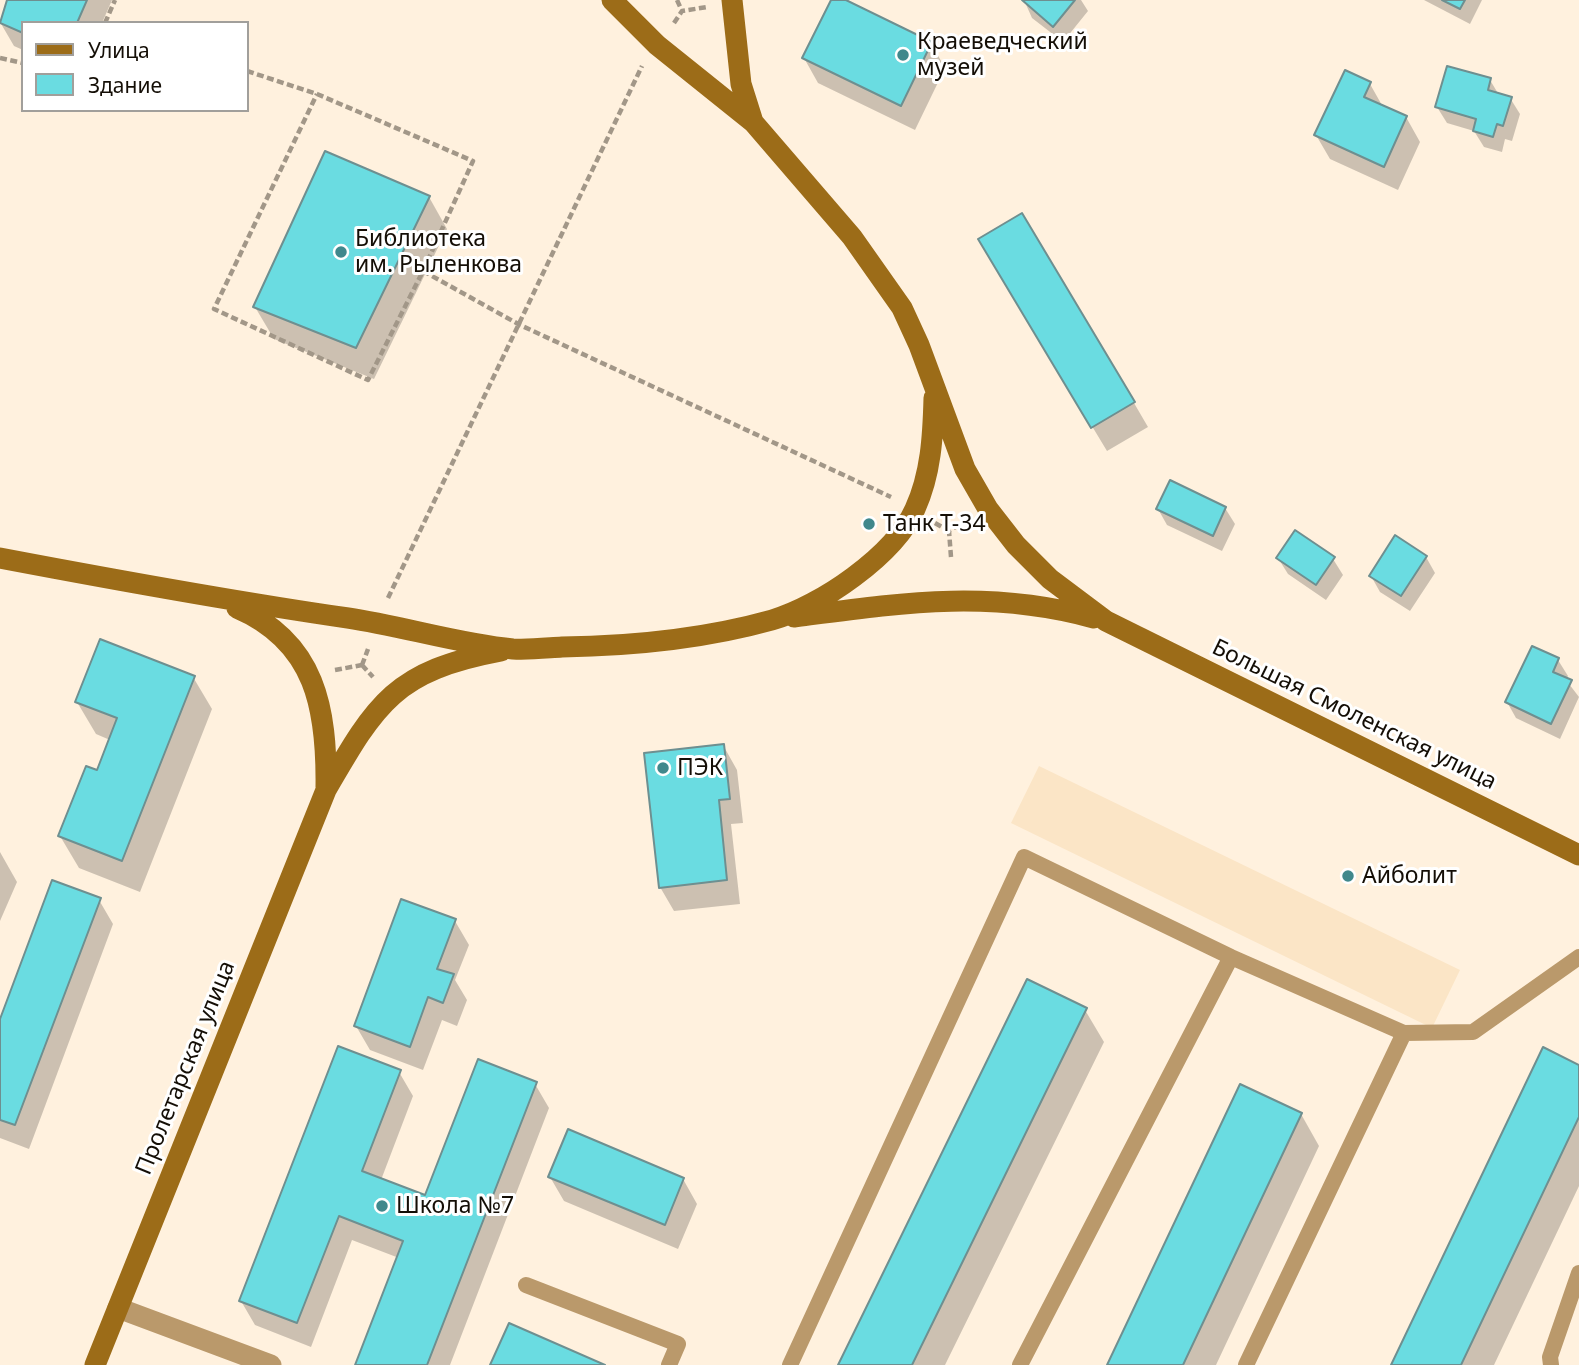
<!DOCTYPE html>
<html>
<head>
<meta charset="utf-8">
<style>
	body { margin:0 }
	#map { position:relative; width:1579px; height:1365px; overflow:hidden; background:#fff1de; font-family:"Noto Sans",sans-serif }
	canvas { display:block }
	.legend { position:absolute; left:21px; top:21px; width:228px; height:91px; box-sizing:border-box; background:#fff; border:2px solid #a19f9b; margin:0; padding:9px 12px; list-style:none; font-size:21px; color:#140e06 }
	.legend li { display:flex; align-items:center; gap:14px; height:35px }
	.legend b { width:35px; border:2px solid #a19f9b }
</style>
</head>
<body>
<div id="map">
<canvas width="1579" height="1365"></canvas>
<ul class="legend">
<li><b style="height:9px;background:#9c6c18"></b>Улица</li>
<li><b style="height:19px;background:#6adce1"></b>Здание</li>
</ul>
</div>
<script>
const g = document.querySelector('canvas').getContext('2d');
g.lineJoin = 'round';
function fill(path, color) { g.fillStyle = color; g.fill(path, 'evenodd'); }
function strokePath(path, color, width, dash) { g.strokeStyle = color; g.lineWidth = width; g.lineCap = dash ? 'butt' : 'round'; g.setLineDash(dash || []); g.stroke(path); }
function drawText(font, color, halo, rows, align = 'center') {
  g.font = font + ' "Noto Sans",sans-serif'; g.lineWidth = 6; g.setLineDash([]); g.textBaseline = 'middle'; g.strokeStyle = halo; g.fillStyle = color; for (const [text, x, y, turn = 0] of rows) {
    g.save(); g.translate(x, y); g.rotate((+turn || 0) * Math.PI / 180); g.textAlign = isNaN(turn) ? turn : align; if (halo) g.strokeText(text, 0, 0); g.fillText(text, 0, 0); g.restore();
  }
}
fill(new Path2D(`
	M1039,766L1460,970L1432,1028L1011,823Z`), '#fbe5c6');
fill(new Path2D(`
	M9,0H112L102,23H23V50L14,46L0,22Z
	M833,0H842L931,43L945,68L915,130L818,83L804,58Z
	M1024,0H1081L1088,11L1063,42L1032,18Z
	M1424,0H1482L1470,24Z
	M1490,80L1499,95L1510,98L1520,114L1512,141L1505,139L1502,152L1484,147L1474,131L1447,123L1437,107Z
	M1370,84L1383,107L1406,117L1420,142L1398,190L1330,159L1316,135Z
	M429,197L447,229L374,379L274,339L255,307Z
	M994,264L1134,403L1148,427L1107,451Z
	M1225,508L1235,524L1222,551L1167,525L1158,509Z
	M1426,557L1435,573L1410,611L1380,592L1371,576Z
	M1278,558L1333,559L1343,575L1326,600L1288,574Z
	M1533,648L1558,660L1568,676L1566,680L1579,697L1560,739L1516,718L1507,702Z
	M193,677L212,709L140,892L79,868L60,836L98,772L110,740L96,734L77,702Z
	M723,745L737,770L743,823L731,824L740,904L674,911L660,887Z
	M0,852L17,882L0,921Z
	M99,900L113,924L29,1149L0,1138V1024Z
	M455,921L469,945L455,980L467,1000L457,1026L442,1020L423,1070L370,1050L356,1026Z
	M1085,1010L1104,1042L945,1365H840Z
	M1579,1066V1186L1494,1365H1393Z
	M399,1072L413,1096L381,1180L426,1198L535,1084L549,1108L450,1365H357L399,1258L352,1240L311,1347L255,1325L241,1301Z
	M1301,1114L1319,1146L1216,1365H1109Z
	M550,1177L683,1179L697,1204L678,1249L564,1201Z`), '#0003');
const building = new Path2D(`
	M7,0H87L77,23H23V33L0,23Z
	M831,0H846L932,42L901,106L802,58Z
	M1022,0H1075L1053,27Z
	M1442,0H1465L1460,9Z
	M1447,66L1491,78L1488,90L1512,97L1503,126L1497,124L1493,137L1473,131L1476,119L1435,107Z
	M1345,70L1371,82L1364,97L1407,116L1384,167L1314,135Z
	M325,151L430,196L356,348L253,307Z
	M1022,213L1135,402L1091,428L978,239Z
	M1170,480L1226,507L1213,536L1156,509Z
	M1295,530L1335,557L1316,585L1276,558Z
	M1395,535L1427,556L1401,596L1369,576Z
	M100,639L195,676L122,861L58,836L86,766L97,770L117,718L75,702Z
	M1532,646L1559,658L1553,672L1572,680L1551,724L1505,702Z
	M724,744L730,799L719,800L727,880L659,888L644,753Z
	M52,880L101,898L15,1125L0,1120V1019Z
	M401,899L456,919L437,969L454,974L443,1003L428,997L410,1047L354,1026Z
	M1027,979L1087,1008L912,1365H838Z
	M338,1046L401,1070L362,1171L425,1195L478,1059L537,1082L427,1365H355L403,1241L339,1216L297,1323L239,1301Z
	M1543,1047L1579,1065V1117L1461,1365H1391Z
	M1240,1084L1302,1113L1183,1365H1107Z
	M568,1129L684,1178L665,1225L548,1177Z
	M509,1323L605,1365H490Z`);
fill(building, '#6adce1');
strokePath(building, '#6e8f90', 2);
strokePath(new Path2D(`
	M677,0L682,11
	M105,23L115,0
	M674,23L682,11L707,7
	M0,58L23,63
	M247,71L317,94L473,161L423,271L368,380L214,309L317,94
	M423,271L520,325L891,497
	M935,523L949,531
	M951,557L949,531L965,521
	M388,598L642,66
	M362,665L373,677
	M362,665L368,649
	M335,670L362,665`), '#a29788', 4.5, [7, 3.5]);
strokePath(new Path2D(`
	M526,1285L678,1344L669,1365
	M790,1365L1024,857L1231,957L1404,1033L1473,1032L1579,957
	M1020,1365L1231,957
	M1246,1365L1404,1033
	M1551,1365L1550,1357L1579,1273`), '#ba996b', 16);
strokePath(new Path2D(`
	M118,1308L271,1365`), '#ba996b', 21);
strokePath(new Path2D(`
	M612,0L657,45L753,122L852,237L902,308L919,345L965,469L988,509L1016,545L1050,579L1106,621L1579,855
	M732,0L741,84L753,122
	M0,558C116,580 231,601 348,618C402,626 459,644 513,649C529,650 546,648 562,647C632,646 704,639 772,620C820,606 894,556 915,509C931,474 933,436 934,398
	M237,608C316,642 327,709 326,787
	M794,617C900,603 988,589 1094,618
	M95,1365L326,790C377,702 395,671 501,651`), '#9c6c18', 21);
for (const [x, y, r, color] of [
	[903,55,7,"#40888c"],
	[341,252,7,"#40888c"],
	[869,524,7,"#40888c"],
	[663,768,7,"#40888c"],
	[1348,876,7,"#40888c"],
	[382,1206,7,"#40888c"]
]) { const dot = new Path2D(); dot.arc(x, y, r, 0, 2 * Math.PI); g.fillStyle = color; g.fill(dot); strokePath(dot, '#fff', 2.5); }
drawText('23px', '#140e06', '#fff', [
	["Краеведческий",917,42],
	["музей",917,68],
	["Библиотека",355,239],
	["им. Рыленкова",355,265],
	["Танк Т-34",883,524],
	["ПЭК",677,768],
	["Айболит",1362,876],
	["Школа №7",396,1206]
], 'left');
drawText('23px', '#140e06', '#fff', [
	["Большая Смоленская улица",1354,715,26],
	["Пролетарская улица",186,1068,-68]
]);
</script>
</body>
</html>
